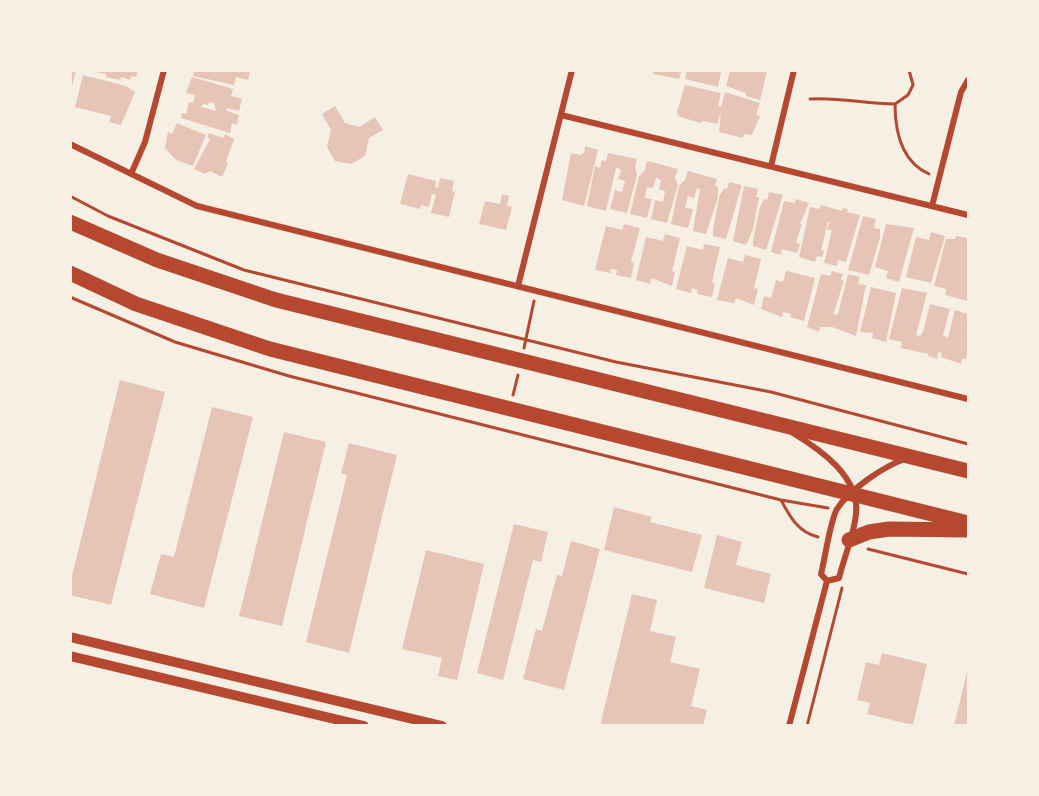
<!DOCTYPE html>
<html>
<head>
<meta charset="utf-8">
<style>
	body { margin:0 }
	#map { position:relative; width:1039px; height:796px; overflow:hidden; background:#f6efe4; font-family:"Varela Round",sans-serif }
	canvas { display:block }
	.frame { position:absolute; inset:0; border:72px solid #f6efe4; pointer-events:none }
</style>
</head>
<body>
<div id="map">
<canvas width="1039" height="796"></canvas>
<div class="frame"></div>
</div>
<script>
const g = document.querySelector('canvas').getContext('2d');
g.lineJoin = 'round';
function fill(path, color) { g.fillStyle = color; g.fill(path, 'evenodd'); }
function strokePath(path, color, width, dash) { g.strokeStyle = color; g.lineWidth = width; g.lineCap = dash ? 'butt' : 'round'; g.setLineDash(dash || []); g.stroke(path); }
fill(new Path2D(`
	M70,70H76L71,91H70Z
	M84,70H138L136,77L131,76L130,80L121,77L120,80L106,77V74Z
	M194,70H250L248,80L236,77L234,85L193,76Z
	M653,70H682L679,79L653,74Z
	M687,70H719L721,72L718,87L685,79Z
	M730,70L767,71L760,100L746,96V93L726,86Z
	M83,75L126,86L135,92L121,125L109,122L111,116L75,107Z
	M192,77L233,89L231,96L242,99L239,111L227,108V111L239,115L237,125L232,123L230,133L181,118L182,113L186,114L189,102L193,103L195,95L186,93ZM209,102L214,103L216,111L201,107L203,104L208,105Z
	M685,85L721,93L718,106L721,107L725,92L760,103L756,115L760,116L752,135L744,134L743,138L719,132L721,112L717,124L704,121L700,123L678,116L677,112Z
	M335,106L345,123L359,127L375,117L383,130L369,138L365,156L351,164L335,161L327,147L331,130L322,114Z
	M177,123L206,135L193,166L176,160L165,148L168,132L172,134Z
	M209,133L223,138L225,134L234,139L226,162L228,164L222,177L210,171L205,174L194,169L210,139L207,138Z
	M585,146L598,150L584,206L562,200L571,153L580,155L584,153Z
	M608,153L637,159L635,167L637,175L627,213L610,209L615,190L622,192L625,181L618,179L621,170L618,168H616L606,211L587,206L595,166L600,168L602,160L606,161Z
	M647,161L678,169L675,177L678,185L667,223L651,219L655,200L663,202L665,191L659,189L661,180L656,178L653,188L647,187L645,198L652,199L647,218L630,214L639,176L645,170Z
	M688,171L717,179L715,186L718,187V197L706,234L693,231L700,189L697,188L694,198L688,196L685,208L693,209L688,228L671,224L679,186L685,180Z
	M408,174L436,181L435,187L438,188L440,178L454,181L452,191L455,192L449,217L431,213L436,195L432,194L429,207L421,205L420,209L400,204Z
	M729,182L742,185L726,239L713,236V230L719,197L724,188L727,189Z
	M744,186L758,189L756,197H759L753,229L746,245L733,241Z
	M769,192L783,195L766,250L753,246V240L760,207L764,199L767,200Z
	M502,194L509,196L507,206L512,207L506,230L479,224L485,201L500,204Z
	M796,199L809,203L800,224H802L796,243L800,244L797,253L782,249L781,255L771,252L784,201L795,203Z
	M821,205L842,211L843,208L848,209L847,212L860,215L846,262L838,260L837,266L824,263L832,230H827L829,223H832L828,222L821,250L824,251L822,257L817,256L815,262L799,257L810,207L820,209Z
	M863,216L876,219L874,228L880,229V238L869,275L848,270Z
	M624,224L640,228L631,262L634,263L631,278L616,275L617,270L611,269L610,273L595,270L606,226L622,230Z
	M886,224L914,228L899,282L886,278L888,271L875,267Z
	M931,232L945,236L931,283L906,277L916,237L929,240Z
	M665,234L680,238L672,271L675,272L672,286L651,278L650,284L636,280L646,237L663,241Z
	M956,236L967,238L968,242V301L945,295L946,289L934,286L946,239H955Z
	M704,244L720,247L712,282L715,283L712,297L697,294L698,290L692,288L691,293L676,289L687,246L703,250Z
	M745,255L761,259L754,288L758,289L754,305L736,298L734,303L717,300L728,258L743,262Z
	M786,271L815,278L804,321L790,317L791,314L783,312L782,317L761,309L764,296L771,298L776,280L783,282Z
	M832,271L843,274L841,280L844,281L833,315L838,314L848,274L860,277L858,284L866,285L856,336L832,327H820L819,332L807,327L821,274L830,276Z
	M871,287L896,293L886,342L872,338L873,333L860,332Z
	M902,288L927,293L916,335L920,336L923,332L930,304L950,309L943,335L948,338L955,310L968,314V348L966,359H962L961,364L941,357L942,353L938,352L937,359L928,356V354L901,348L902,342L889,339Z
	M120,380L165,392L111,605L70,595V584Z
	M212,407L253,417L204,608L150,594L161,554L174,557Z
	M284,432L326,442L282,626L239,616Z
	M349,443L397,455L349,653L306,642L347,475L341,473Z
	M614,507L652,517L650,522L702,535L692,572L604,550Z
	M514,524L548,532L541,562L533,560L503,680L477,673Z
	M717,535L742,542L736,565L771,574L764,603L704,588Z
	M571,541L600,549L564,690L523,679L536,629L542,631L557,575L562,576Z
	M426,550L484,564L457,680L438,676L442,658L402,649Z
	M632,594L657,600L650,631L676,637L670,662L700,669L691,706L707,710L703,726H600Z
	M882,653L927,664L913,725L867,714L870,703L857,700L866,662L879,665Z
	M968,668V726H954Z`), '#e6c5b7');
strokePath(new Path2D(`
	M810,99C839,97 866,104 895,104C895,133 902,162 929,174
	M895,104L908,95L913,85L909,70
	M70,196L108,216L244,270L616,362L771,392L968,444
	M70,297L175,342L289,376L781,500L828,508
	M524,348L534,301
	M513,395L518,375
	M781,500C790,517 798,532 818,537
	M868,549L968,574
	M807,726L842,588`), '#b5482f', 3);
strokePath(new Path2D(`
	M561,115L968,215
	M70,144L197,206L968,399
	M771,166L794,70
	M131,174L145,142L164,70
	M932,206L961,92L968,80
	M518,286L572,70
	M793,433C821,450 860,477 856,514C854,535 844,557 839,578L827,581
	M827,581L821,574C825,559 830,521 837,509C849,490 884,466 905,459
	M789,726L827,581`), '#b5482f', 6);
strokePath(new Path2D(`
	M70,637L442,726
	M70,656L364,726`), '#b5482f', 10);
strokePath(new Path2D(`
	M70,222L157,260L276,300L968,471
	M70,273L136,304L270,349L968,523
	M849,540L869,532L889,529L968,530`), '#b5482f', 15);
</script>
</body>
</html>
